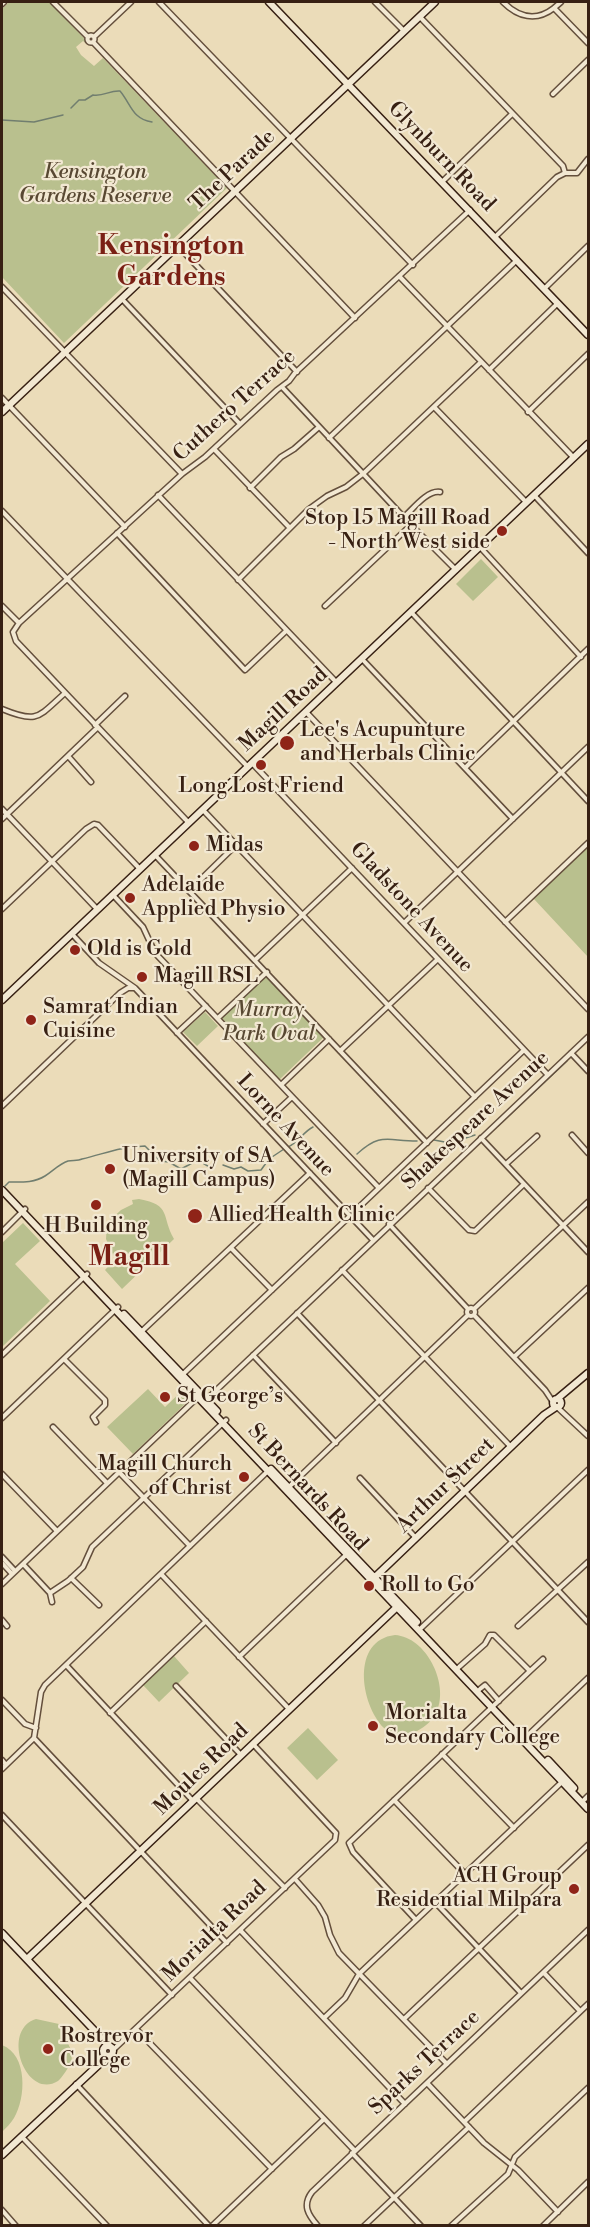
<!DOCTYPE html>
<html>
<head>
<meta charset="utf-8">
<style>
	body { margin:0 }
	#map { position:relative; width:590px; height:2227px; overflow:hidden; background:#ebdcb9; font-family:"Libre Bodoni",serif }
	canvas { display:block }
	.frame { position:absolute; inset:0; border:3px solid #372013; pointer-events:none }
</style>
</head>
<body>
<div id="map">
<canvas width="590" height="2227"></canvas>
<div class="frame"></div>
</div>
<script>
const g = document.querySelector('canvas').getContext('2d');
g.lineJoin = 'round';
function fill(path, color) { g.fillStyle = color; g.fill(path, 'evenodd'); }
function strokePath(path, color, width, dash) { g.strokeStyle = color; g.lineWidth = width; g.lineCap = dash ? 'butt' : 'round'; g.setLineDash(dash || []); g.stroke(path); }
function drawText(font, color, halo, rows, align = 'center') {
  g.font = font + ' "Libre Bodoni",serif'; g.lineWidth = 4.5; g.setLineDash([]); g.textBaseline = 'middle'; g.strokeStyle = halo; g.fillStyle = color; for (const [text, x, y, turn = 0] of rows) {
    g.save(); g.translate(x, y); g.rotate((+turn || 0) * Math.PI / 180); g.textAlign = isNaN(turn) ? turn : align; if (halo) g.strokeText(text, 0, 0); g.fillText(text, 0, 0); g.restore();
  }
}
fill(new Path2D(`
	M9,2H49L85,39L88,45L83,41L76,47L81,55L94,66L103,58L227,188L64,343L2,277V9Z
	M481,559L498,577L473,601L456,584Z
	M588,845V957L533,898Z
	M267,974L324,1037L279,1080L222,1018Z
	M205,1012L218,1026L197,1046L183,1032Z
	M139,1199C172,1205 161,1216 174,1239L122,1289L105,1270L115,1259L106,1239L107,1223L121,1210L133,1204L132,1200Z
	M23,1223L40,1241L15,1264L50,1301L2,1347V1243Z
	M148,1389L165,1407L184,1389L190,1396L189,1400L133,1454L107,1427Z
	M395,1635C426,1637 449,1683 437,1711C431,1725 418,1731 405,1737C397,1735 390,1733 384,1728C360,1704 351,1640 395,1635Z
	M174,1656L189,1673L159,1702L143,1685Z
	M308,1728L338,1760L317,1780L287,1748Z
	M36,2019L59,2024L71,2050L72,2062C68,2067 63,2077 58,2081C26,2101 0,2030 36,2019Z
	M2,2045C28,2055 26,2098 14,2118C11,2123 6,2128 2,2132Z`), '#b9c08e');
strokePath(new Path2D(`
	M71,108L79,100H85L93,95C103,97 110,90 120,91C131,104 132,119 152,122
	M2,120L34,122L63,115
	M498,1126L567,1061
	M434,1140L450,1143L475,1135
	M288,1147C299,1142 303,1132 313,1127
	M357,1154C381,1132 387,1141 417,1141
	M223,1165L234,1169L241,1167L248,1171L261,1170L269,1159L284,1149
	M5,1186L9,1182C21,1182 34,1183 45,1176C53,1171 59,1164 68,1161C73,1160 78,1161 82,1159C107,1153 119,1147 145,1146L160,1161L169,1162L181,1169L198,1160L211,1168`), '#717e6f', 1.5);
const street = new Path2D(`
	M53,2L88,37
	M159,2L413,265
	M375,2L404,31
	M503,2C518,17 536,22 554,8L588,43
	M2,4L4,2
	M554,8L561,2
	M420,17L563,166L565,173
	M87.5 39a3.5 3.5 0 1 1 7 0a3.5 3.5 0 1 1-7 0Z
	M94,37L131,2
	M93,42L355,318
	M553,94L588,60
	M442,182L512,114
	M495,237L557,177L565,173H577L588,159
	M178,246L297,372
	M399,276L573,457
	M2,287L182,474
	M545,288L588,246
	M122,299L240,424
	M489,370L558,303
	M282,387L411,525L456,570
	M2,398L125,527
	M435,408L526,502
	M528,412L588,354
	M329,438L517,260
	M214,449L289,527
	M250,488L281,457L294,449L319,427
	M158,495L336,682
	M534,495L588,553
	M2,511L248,767
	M404,517C413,509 427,490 440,492
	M117,533L245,670L286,631
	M480,547L581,657
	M238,580L309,509L327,496L346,487L364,473L481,362
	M2,606L19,623
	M325,606L411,525
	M411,612L588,801
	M362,659L513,819
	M2,709C38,724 38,717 65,693
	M306,712L588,1009
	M95,725L125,696
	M68,756L91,782
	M252,763L548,1075
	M465,768L588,649
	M2,809L97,909
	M203,810L475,1097
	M2,819L97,728
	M188,822L16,641L13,632L19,623L182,474L205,457L277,390L289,381L295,373L470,210
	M155,855L427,1143
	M190,890L237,844
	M113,895L143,927L155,953L379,1188
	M2,909L86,829L94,824L98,825L140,869
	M505,922L588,843
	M404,923L588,747
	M72,934L99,963L135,988L373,1240
	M255,960L352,868
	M218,1018L267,972
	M177,1033L206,1006
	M340,1051L438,959
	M571,1053L588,1071
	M281,1085L329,1039
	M2,1106L120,993L128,988H134
	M263,1124L292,1097
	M572,1135L588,1153
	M481,1138L588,1252
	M506,1164L537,1136
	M428,1188L469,1230L475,1231L524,1184
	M357,1209L524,1050
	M389,1224L468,1309
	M2,1232L25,1209
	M231,1248L272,1290
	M342,1270L511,1447
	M467 1312a4 4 0 1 1 8 0a4 4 0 1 1-8 0Z
	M474,1309L588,1202
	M297,1313L588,1622
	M474,1315L545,1390L553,1402
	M141,1332L310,1173
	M2,1355L87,1274
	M253,1355L336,1443
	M514,1357L588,1288
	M64,1359L105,1400V1405L93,1417L96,1422
	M181,1376L350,1216
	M206,1400L588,1037
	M557,1407L588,1436
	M2,1418L118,1307
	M53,1427L107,1483
	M119,1472L190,1546
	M2,1474L57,1531
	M360,1478L416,1538
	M289,1487L468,1315
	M2,1557L15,1571
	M2,1563L12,1574
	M23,1564L50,1593L68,1581L83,1567L92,1547L226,1420
	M161,1574L289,1709
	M71,1578L99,1605
	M2,1584L198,1397
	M50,1593L52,1602
	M2,1620L7,1626
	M518,1626L588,1562
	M419,1630L588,1470
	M239,1657L347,1554
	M66,1665L193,1801
	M530,1671L543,1659
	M176,1686L241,1755
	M480,1689L485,1685L499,1701
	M2,1700L25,1724L36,1728
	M110,1713L206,1621
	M34,1738L227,1943
	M523,1740L588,1678
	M442,1754L514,1828
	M2,1760L6,1765
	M2,1769L34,1738L41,1692L45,1685L269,1470
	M196,1798L285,1888
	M394,1800L465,1874
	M582,1802L588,1796
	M2,1815L172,1995
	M295,1879L318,1905L325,1917L330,1935L339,1953L447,2064
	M435,1902L521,1993
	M416,1920L353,1852L349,1843L530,1671L494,1635H490L485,1644L459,1667
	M240,1930L405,2104
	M544,1973L580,2011
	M190,1978L355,2151
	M324,2018L345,1998L359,1974L563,1781
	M404,2019L588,1845
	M136,2029L272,2169
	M113,2050L335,1840L336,1833L253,1744
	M427,2083L484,2143L518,2170L558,2212
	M76,2084L209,2226
	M464,2122L588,2004
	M22,2137L107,2226
	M352,2153L421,2226
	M2,2210L16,2226
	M212,2226L324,2119
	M318,2226C308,2215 302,2205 312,2192L588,1930
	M364,2226L469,2127
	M451,2226L508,2174L515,2157L588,2088
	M543,2226L588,2182`);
const secondary = new Path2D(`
	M269,2L588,335
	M2,412L435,2
	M2,1000L588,444
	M2,1190L588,1809
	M124,1314L217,1411
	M557,1399L588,1373
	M553 1403a4 4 0 1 1 8 0a4 4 0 1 1-8 0Z
	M271,1469L417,1622
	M373,1579L544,1415L556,1407
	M548,1760L574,1788
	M2,1933L109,2046
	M27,1959L398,1606
	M103 2051a5 5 0 1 1 10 0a5 5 0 1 1-10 0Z
	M2,2155L108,2056`);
strokePath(street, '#644f3c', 7);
strokePath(secondary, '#372013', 9);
strokePath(street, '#f2e8d2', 4);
strokePath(secondary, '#f2e8d2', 6);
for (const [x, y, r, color] of [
	[502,531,6,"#8f2418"],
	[287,743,8,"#8f2418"],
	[261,765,6,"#8f2418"],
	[194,846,6,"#8f2418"],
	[130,898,6,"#8f2418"],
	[75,950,6,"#8f2418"],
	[142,977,6,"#8f2418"],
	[31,1020,6,"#8f2418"],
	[110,1169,6,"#8f2418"],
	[96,1205,6,"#8f2418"],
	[195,1216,8,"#8f2418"],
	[165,1397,6,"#8f2418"],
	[244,1477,6,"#8f2418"],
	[369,1586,6,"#8f2418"],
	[373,1726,6,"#8f2418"],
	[574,1889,6,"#8f2418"],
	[48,2049,6,"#8f2418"]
]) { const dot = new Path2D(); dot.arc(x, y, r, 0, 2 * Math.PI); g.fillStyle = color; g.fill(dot); strokePath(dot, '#f2e8d2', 2); }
drawText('21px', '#372013', '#f2e8d2', [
	["Glynburn Road",441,157,46],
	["The Parade",233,171,-43],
	["Cuthero Terrace",235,406,-42],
	["Magill Road",284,710,-43],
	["Gladstone Avenue",411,908,47],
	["Shakespeare Avenue",476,1121,-43],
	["Lorne Avenue",285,1126,47],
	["Arthur Street",446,1486,-44],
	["St Bernards Road",307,1488,47],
	["Moules Road",202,1770,-44],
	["Morialta Road",215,1932,-44],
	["Sparks Terrace",425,2063,-43]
]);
drawText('italic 21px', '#584832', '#f2e8d2', [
	["Kensington",95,173],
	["Gardens Reserve",95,197],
	["Murray",269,1011],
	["Park Oval",269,1035]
]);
drawText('21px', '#372013', '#f2e8d2', [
	["Stop 15 Magill Road",490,519,"right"],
	["- North West side",490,543,"right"],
	["Lee's Acupunture",300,731],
	["and Herbals Clinic",300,755],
	["Long Lost Friend",261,787,"center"],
	["Midas",206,846],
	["Adelaide",142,886],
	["Applied Physio",142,910],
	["Old is Gold",87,950],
	["Magill RSL",154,977],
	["Samrat Indian",43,1008],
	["Cuisine",43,1032],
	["University of SA",122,1157],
	["(Magill Campus)",122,1181],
	["Allied Health Clinic",208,1216],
	["H Building",96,1227,"center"],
	["St George’s",177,1397],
	["Magill Church",232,1465,"right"],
	["of Christ",232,1489,"right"],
	["Roll to Go",381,1586],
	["Morialta",385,1714],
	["Secondary College",385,1738],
	["ACH Group",562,1877,"right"],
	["Residential Milpara",562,1901,"right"],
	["Rostrevor",60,2037],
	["College",60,2061]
], 'left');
drawText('bold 27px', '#7a1f14', '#f2e8d2', [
	["Kensington",171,248],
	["Gardens",171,279],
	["Magill",129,1259]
]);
</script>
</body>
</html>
